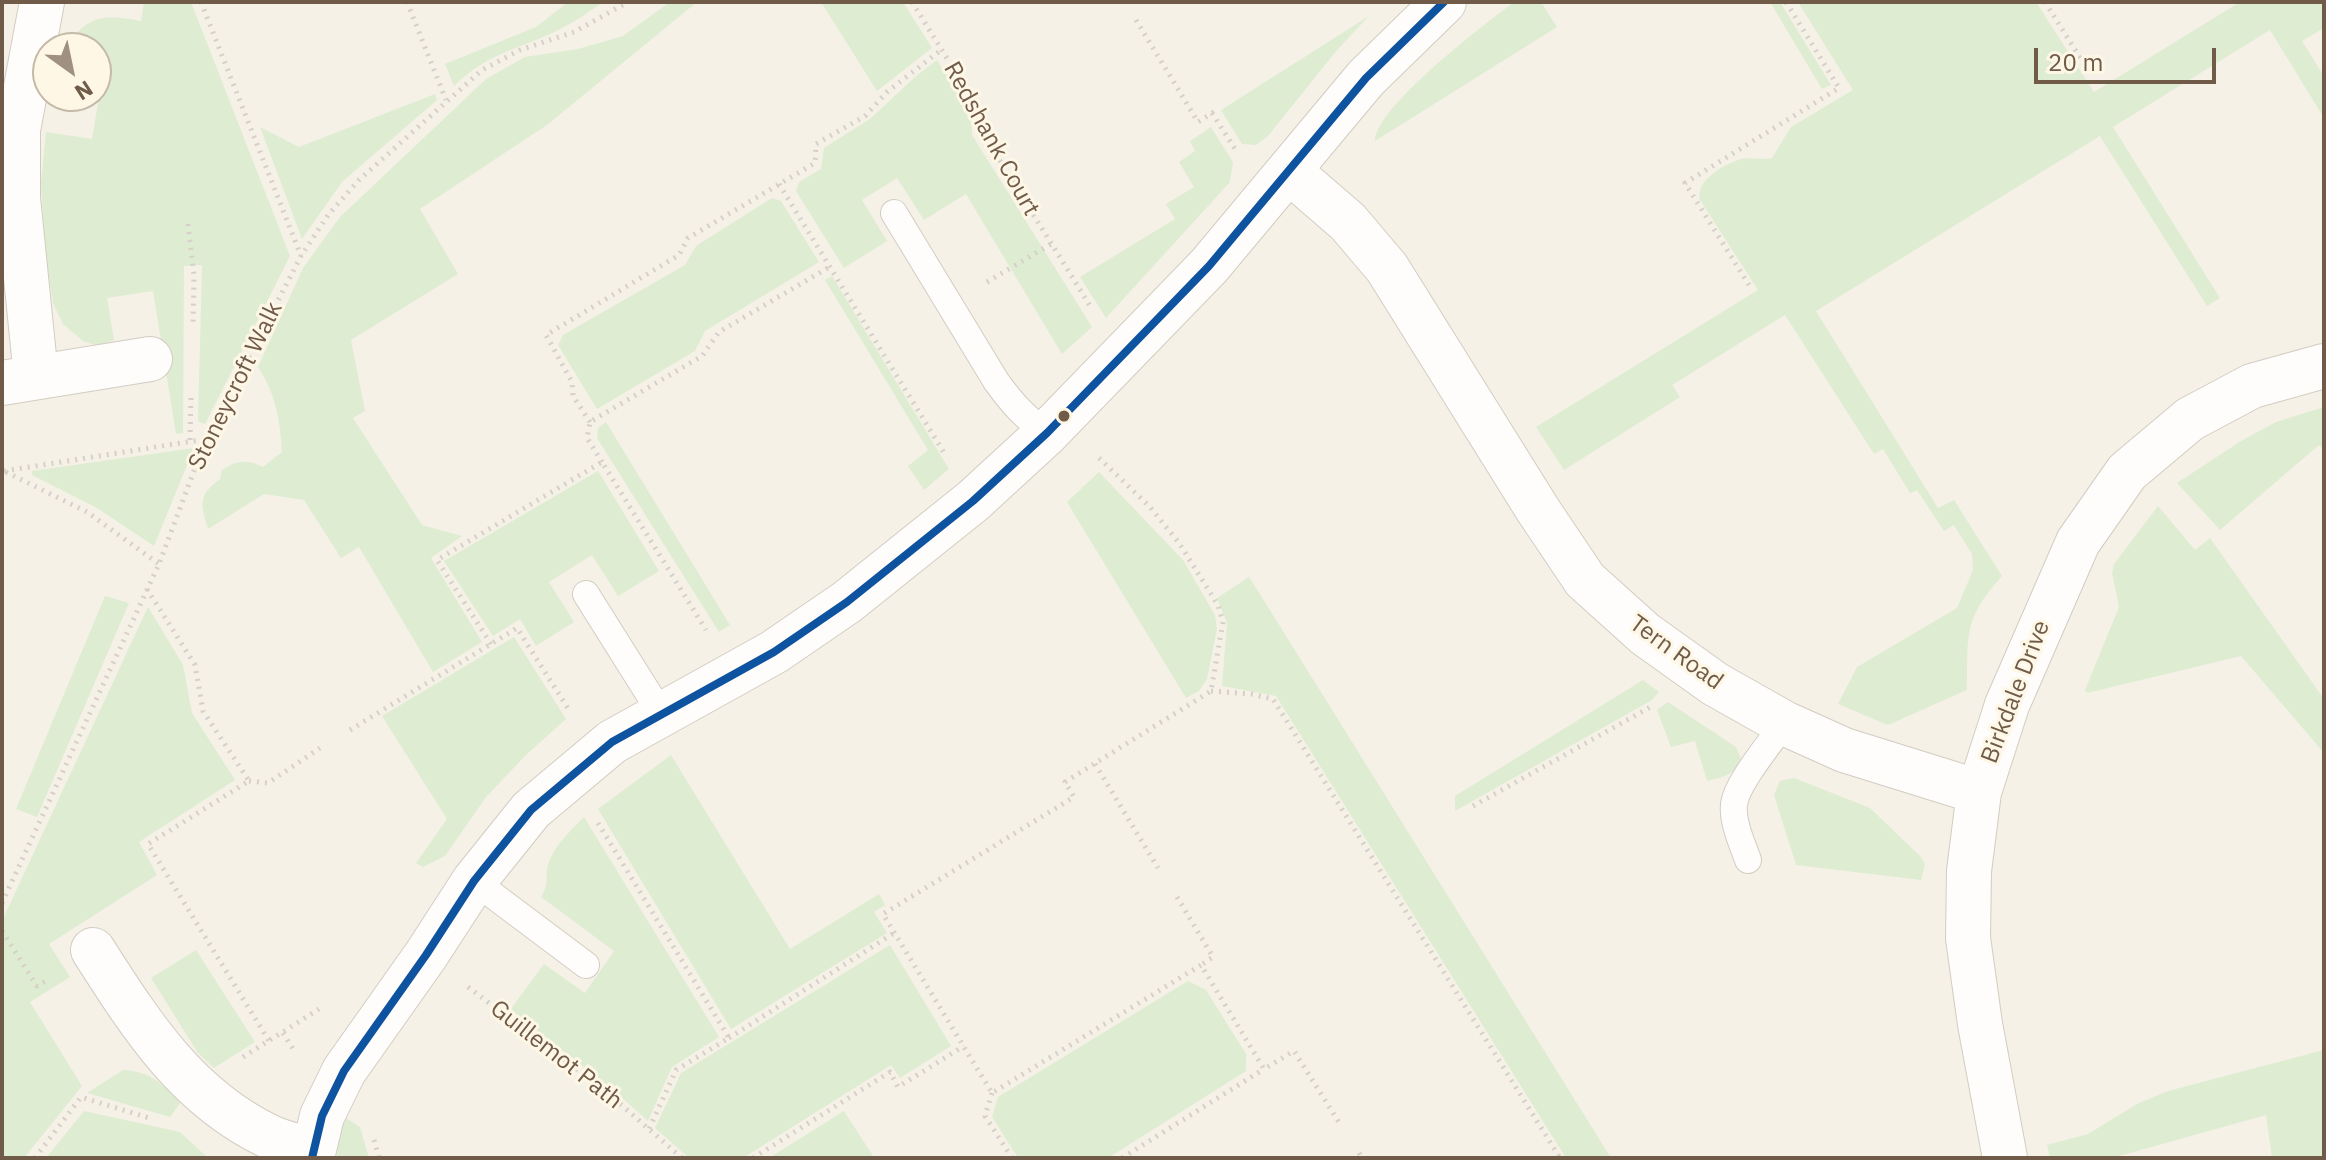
<!DOCTYPE html>
<html>
<head>
<meta charset="utf-8">
<style>
	body { margin:0 }
	#map { position:relative; width:2326px; height:1160px; overflow:hidden; background:#f5f1e7; font-family:"IBM Plex Sans",sans-serif }
	canvas { display:block }
	.frame { position:absolute; inset:0; border:4px solid #705b49; pointer-events:none }
	.north { position:absolute; left:32px; top:32px; width:80px; height:80px; box-sizing:border-box; background:#fef7e6; border:2px solid #c5b9a7; border-radius:50%; rotate:147deg; font-size:22px; font-weight:700; line-height:32px; text-align:center; color:#705b49 }
	.north::after { content:''; display:block; margin:auto; width:28px; height:36px; background:#9f9080; clip-path:polygon(50% 0,100% 100%,50% 72%,0 100%) }
	.scale { position:absolute; left:2034px; top:48px; width:182px; height:36px; box-sizing:border-box; border:4px solid #705b49; border-top:0; padding-left:10px; font-size:24px; line-height:28px; white-space:nowrap; color:#705b49; -webkit-text-stroke:6px #fef7e6; paint-order:stroke }
</style>
</head>
<body>
<div id="map">
<canvas width="2326" height="1160"></canvas>
<div class="frame"></div>
<div class="north">N</div>
<div class="scale">20 m</div>
</div>
<script>
const g = document.querySelector('canvas').getContext('2d');
g.lineJoin = 'round';
function fill(path, color) { g.fillStyle = color; g.fill(path, 'evenodd'); }
function strokePath(path, color, width, dash) { g.strokeStyle = color; g.lineWidth = width; g.lineCap = dash ? 'butt' : 'round'; g.setLineDash(dash || []); g.stroke(path); }
function drawText(font, color, halo, rows, align = 'center') {
  g.font = font + ' "IBM Plex Sans",sans-serif'; g.lineWidth = 6; g.setLineDash([]); g.textBaseline = 'middle'; g.strokeStyle = halo; g.fillStyle = color; for (const [text, x, y, turn = 0] of rows) {
    g.save(); g.translate(x, y); g.rotate((+turn || 0) * Math.PI / 180); g.textAlign = isNaN(turn) ? turn : align; if (halo) g.strokeText(text, 0, 0); g.fillText(text, 0, 0); g.restore();
  }
}
fill(new Path2D(`
	M144,2H191L290,256L205,424L198,421L202,265L184,266L183,433L176,434L153,291L107,298L114,340L98,346L83,341L63,324L53,303L45,251L41,183L46,132L92,139L103,73L96,72V48H65C87,15 104,14 141,21Z
	M568,2H604C588,12 572,24 554,32C514,51 488,53 454,86L445,64L536,27Z
	M670,2H697L547,125L420,209L458,274L351,340L365,411L353,418L422,525L462,536L431,558L482,642L433,672L359,547L341,558L304,500L264,494L208,529C201,504 197,496 220,479L222,470C237,460 247,459 263,467L282,452C280,420 276,394 258,367L303,268L340,217L486,79L525,57L578,49L623,36Z
	M821,2H903L932,48L877,91Z
	M1514,2H1541L1557,27L1375,141C1375,107 1485,24 1514,2Z
	M1770,2H1780L1831,85L1822,89Z
	M1798,2H2036L2094,92L2240,2H2324V28L2302,41L2324,76V118L2270,30L2113,127L2220,298L2207,306L2100,136L1816,311L1938,508L1954,500L2002,576C1963,619 1968,635 1967,690L1888,725L1838,704L1857,667L1957,608L1973,570L1972,554L1954,525L1944,531L1917,490L1910,493L1883,449L1874,454L1785,315L1672,385L1680,397L1564,470L1536,427L1758,290L1700,200C1695,181 1722,166 1738,160C1749,156 1761,161 1772,158L1791,127L1853,90Z
	M1369,16L1337,50L1268,136L1256,145L1242,144L1221,110Z
	M937,60L971,115L972,135L1092,327L1062,354L966,194L924,220L897,178L862,200L887,241L844,268L796,191L799,182L821,169L824,148L870,119L915,77Z
	M435,94L437,100L342,182L302,239L260,127L299,147Z
	M1211,127L1233,162L1230,182L1106,318L1080,277L1175,219L1166,204L1194,187L1179,162L1195,151L1190,141Z
	M772,198L781,201L819,262L705,331L695,351L597,409L558,345L563,335L685,265L696,246Z
	M832,276L949,469L924,490L908,466L928,450L825,280Z
	M2324,407V450L2319,445L2220,530L2177,483L2241,441L2276,422Z
	M606,422L730,625L719,632L597,438L598,428Z
	M194,448L154,546L97,508L32,475V471Z
	M598,471L659,571L618,596L592,555L549,582L574,622L536,646L520,619L493,636L444,561Z
	M1099,472L1183,560L1215,615L1217,629L1207,679L1199,691L1186,698L1067,502Z
	M2158,506L2195,550L2210,538L2324,699V753L2241,656L2087,693L2085,690L2119,607L2112,573L2114,564Z
	M1249,577L1263,599L1611,1158H1566L1276,696L1222,686L1227,623L1217,598Z
	M105,596L129,603L37,817L16,809Z
	M148,607L183,665L192,713L235,780L139,842L157,875L49,944L70,977L30,1002L82,1086L24,1158H2V921Z
	M514,637L566,719L527,754L486,797L445,856L423,867L416,863L447,819L382,716Z
	M1643,680L1659,692L1652,700L1455,811V796Z
	M1668,702L1736,747L1742,761C1734,775 1721,778 1707,781L1695,741L1671,747L1657,710Z
	M671,755L790,949L879,894L885,905L874,912L887,933L731,1029L598,809Z
	M1794,778L1870,808L1920,856L1925,864L1921,880L1796,865L1774,795L1780,781Z
	M584,817L719,1037L672,1067L648,1121L611,1088L510,1010L544,964L585,993L614,951L541,897C551,880 544,880 548,865C553,847 571,830 584,817Z
	M890,945L951,1046L900,1078L891,1065L743,1158H689L655,1128L681,1073Z
	M196,950L255,1042L214,1068L198,1053L151,978Z
	M1188,981L1206,990L1246,1054V1071L1108,1158H1018L992,1117L998,1097Z
	M2324,1050V1158H2272L2266,1115L2112,1158H2050L2047,1145L2088,1134L2137,1104L2168,1091Z
	M123,1070C149,1071 164,1084 180,1103L170,1117L87,1093Z
	M84,1111L180,1132L208,1158H46Z
	M844,1111L873,1156L870,1158H769Z
	M346,1118L360,1127L369,1158H337L339,1134Z`), '#deecd2');
const lane = new Path2D(`
	M894,213L996,381C1011,402 1025,418 1047,433
	M586,594L662,715
	M1748,860C1742,843 1732,822 1734,804C1737,782 1771,743 1784,723
	M474,881L586,965`);
const street = new Path2D(`
	M1289,171L1348,222L1387,268L1538,510L1585,580L1645,634L1715,684L1784,723L1844,750L1979,792
	M36,376L18,198V130L42,2
	M2,383L150,359
	M93,950C141,1025 186,1097 270,1137C283,1143 298,1146 312,1150
	M312,1158L322,1116L344,1071L426,955L474,881L531,810L612,742L774,652L847,602L973,501L1047,433L1209,266L1366,78L1444,2
	M2005,1158L1980,1024L1968,938L1969,871L1979,792L2007,705L2078,542L2127,472L2190,419L2252,386L2324,366`);
strokePath(lane, '#d3ccc2', 28);
strokePath(street, '#d3ccc2', 46);
strokePath(new Path2D(`
	M201,2L301,256
	M407,2L446,100
	M912,2L984,118L982,132L1092,309
	M2045,2L2084,64
	M1136,20L1198,122L1212,113L1235,149
	M779,184L946,456
	M188,224L194,275L193,327
	M987,282L1051,244
	M1749,285L1685,183L1839,88L1786,2
	M590,422L573,396L572,382L546,335L679,255L688,238L815,163L816,144L865,116L887,92L941,50
	M190,440L191,393
	M1099,458L1150,507L1179,543L1218,605L1223,622L1211,691L1065,782L1074,797L883,914L992,1093L1201,965L1264,1069L1294,1051L1340,1124
	M602,462L587,438L590,422L702,356L719,332L831,266
	M4,471L206,439
	M6,472L87,512L159,564
	M147,589L195,665L203,711L249,781L148,844L269,1041
	M491,644L437,560L602,462L706,630
	M1211,691L1251,694L1273,699L1560,1158
	M350,730L517,628L569,710
	M1095,764L1158,868
	M249,781L268,783L320,748
	M1473,806L1654,705
	M598,823L729,1038L676,1070L649,1129
	M1177,897L1213,957L1201,965
	M2,903L159,564L206,439L301,256L328,215L359,180L482,70L520,50L574,32L628,2
	M2,931L37,986L49,979
	M468,987L602,1088L682,1158
	M283,1033L293,1049
	M729,1038L894,933
	M243,1057L319,1009
	M992,1093L985,1116L1012,1158
	M374,1140L379,1158
	M1359,1153L1362,1158
	M35,1158L81,1097L149,1118
	M753,1158L890,1072L898,1087L964,1046
	M1122,1158L1264,1069`), '#d6d0c9', 5, [2, 6]);
strokePath(lane, '#fefdfb', 26);
strokePath(street, '#fefdfb', 44);
strokePath(new Path2D(`
	M312,1158L322,1116L344,1071L426,955L474,881L531,810L612,742L774,652L847,602L973,501L1047,433L1209,266L1366,78L1444,2`), '#0e539f', 8);
for (const [x, y, r, color] of [
	[1064,416,7,"#705b49"]
]) { const dot = new Path2D(); dot.arc(x, y, r, 0, 2 * Math.PI); g.fillStyle = color; g.fill(dot); strokePath(dot, '#fef7e6', 3); }
drawText('24px', '#705b49', '#fef7e6', [
	["Redshank Court",991,139,61],
	["Stoneycroft Walk",236,386,-64],
	["Tern Road",1676,653,36],
	["Birkdale Drive",2016,692,-69],
	["Guillemot Path",556,1055,38]
]);
</script>
</body>
</html>
